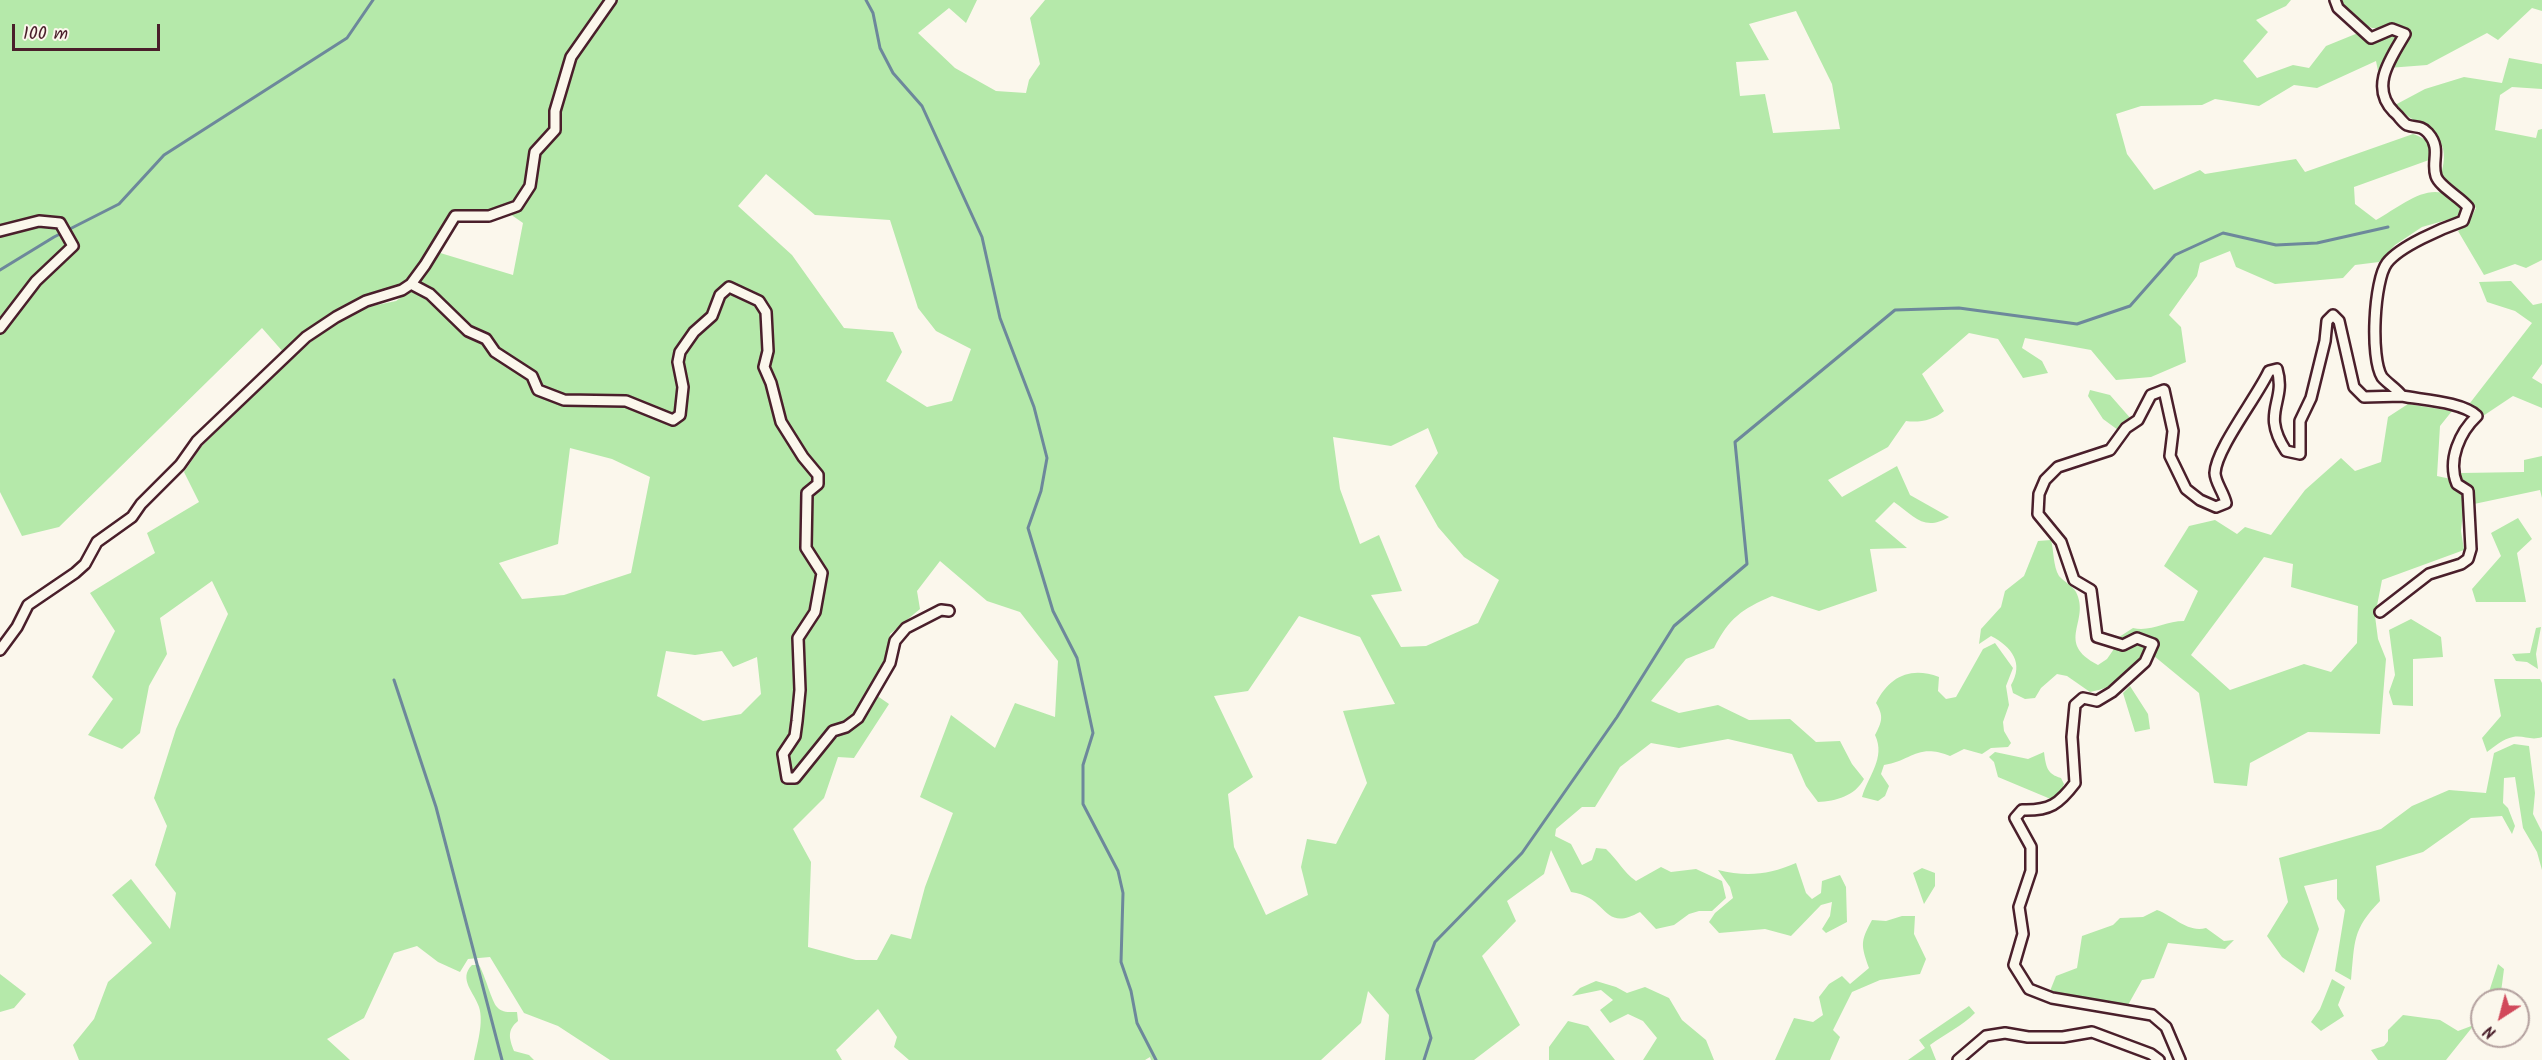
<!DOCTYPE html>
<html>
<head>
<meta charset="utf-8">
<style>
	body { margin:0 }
	#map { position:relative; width:2542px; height:1060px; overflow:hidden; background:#fbf7ec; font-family:Kalam,sans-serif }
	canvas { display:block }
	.north { position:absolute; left:2470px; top:988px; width:60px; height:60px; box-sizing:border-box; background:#fbf7ec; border:2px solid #b4a19f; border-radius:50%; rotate:216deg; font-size:16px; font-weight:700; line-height:24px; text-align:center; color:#4a1f2b }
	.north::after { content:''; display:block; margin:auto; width:21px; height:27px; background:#d1495b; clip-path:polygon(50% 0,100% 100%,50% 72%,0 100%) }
	.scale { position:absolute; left:12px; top:24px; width:148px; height:27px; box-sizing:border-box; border:3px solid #4a1f2b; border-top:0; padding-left:8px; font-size:18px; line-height:21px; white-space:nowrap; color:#4a1f2b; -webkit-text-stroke:4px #fbf7ec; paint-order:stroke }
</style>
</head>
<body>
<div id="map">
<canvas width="2542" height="1060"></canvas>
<div class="north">N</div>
<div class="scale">100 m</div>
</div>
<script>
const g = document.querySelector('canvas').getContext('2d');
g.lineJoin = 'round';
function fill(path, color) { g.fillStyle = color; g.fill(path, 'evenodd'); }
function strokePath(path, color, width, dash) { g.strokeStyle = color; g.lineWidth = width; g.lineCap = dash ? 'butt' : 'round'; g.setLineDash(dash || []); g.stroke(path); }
fill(new Path2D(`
	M0,0H606C578,40 547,79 552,131L532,152L526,186L513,204L489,213L453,214L408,283L364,299L284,353L262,328L59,527L22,536L0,492V333L40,281L64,263L77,247L61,216H40L0,226Z
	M616,0H977L966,23L949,8L918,33L955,68L996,91L1026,93L1029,80L1040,64L1030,18L1045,0H2291L2286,6L2256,20L2268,32L2243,61L2257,78L2293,65L2309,68L2326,46L2358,33L2371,42L2392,32L2400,35L2382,65L2379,76L2376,61L2317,88L2294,85L2259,106L2215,99L2202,105L2141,106L2116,114L2127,154L2154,190L2200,170L2205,174L2296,159L2305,172L2413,134C2426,138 2435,146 2429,160L2354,187L2355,204L2376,220C2405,204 2437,173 2462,208L2457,217L2422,227L2395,245L2379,262L2355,265L2343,278L2275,284L2236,267L2230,251L2200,263L2197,276L2169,315L2181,327L2186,362L2151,377L2116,380L2091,350L2025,338L2022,348L2042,361L2048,373L2023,378L1998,339L1969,333L1922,374L1944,411C1934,420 1919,423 1906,421L1888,447L1828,480L1842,497L1897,466L1910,495L1949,517C1924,532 1914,516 1894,502L1875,521L1907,548L1870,549L1877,591L1819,611L1772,596C1742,609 1729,618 1714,648L1686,659L1651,701L1679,713L1718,705L1749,720L1790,719L1816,742L1840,741L1852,764L1864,779C1855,796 1836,801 1818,802L1806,786L1792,754L1728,739L1679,748L1651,743L1620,767L1595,807H1582L1556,829L1555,836L1571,844L1582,865L1592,860L1596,848L1606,849C1618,860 1623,872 1636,881L1661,867L1671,872L1696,869L1722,881L1726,898L1712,911H1699L1689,914L1674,925L1656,929L1640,912C1602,933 1609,897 1571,892L1551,850L1544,874L1507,901L1516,921L1482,956L1520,1025L1474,1060H1385L1389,1015L1368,991L1361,1023L1321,1060H1151L1150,1057L1145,1060H909L894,1047L897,1037L878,1009L836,1050L842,1060H610L558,1026L524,1013L490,957L468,959L460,972L438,962L417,946L394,953L364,1018L327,1039L350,1060H79L73,1045L94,1019L108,982L152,943L112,895L131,879L170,929L176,893L155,865L167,826L154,798L176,729L228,614L212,581L160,618L167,654L149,686L140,733L122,749L88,735L113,699L92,677L115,631L90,593L155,553L147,533L199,502L184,472L201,447L294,355L324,332L363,308L396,301L410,291L427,298L459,327L486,343L492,357L529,378L534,392L565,403L588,407H624L677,424L685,416L687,383L682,357L688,347L709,326L716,315L718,304L728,292L755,304L761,315L763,350L760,369L775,405L777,425L800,459L813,471L814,482L801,492L805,509L803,548L818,575L811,610L795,638L797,676L792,738L779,756L786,782H797L838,736L862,719L876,695L889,704L854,758L838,757L824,798L793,829L811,862L808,947L856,960H877L891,934L911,939L925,887L953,813L920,797L951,715L995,748L1015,703L1055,717L1058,661L1020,612L987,601L940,561L917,591L920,609L890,634L887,656L855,716L794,775L789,776L785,754L799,736L800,637L826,572L809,546L812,493L820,471L783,420L781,402L767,365L770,348L758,296L728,284L709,316L676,352L680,390L677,412L673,415L624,397H564L548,392L416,284L437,252L513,275L523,223L510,214C533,199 533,179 537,153L551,143L558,131L559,110L568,86L573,58ZM1796,11L1832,84L1840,129L1773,133L1765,94L1740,96L1736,62L1769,60L1749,24ZM766,174L815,215L890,220L918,308L936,331L971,349L952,401L927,407L886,381L902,352L893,332L844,328L792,255L738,206ZM1428,428L1438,453L1415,486L1438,527L1464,557L1499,580L1478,623L1426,646L1401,647L1371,595L1402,591L1379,535L1360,544L1340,489L1333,437L1391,446ZM570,448L612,459L650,477L631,573L564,595L522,599L499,563L558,544ZM1299,616L1360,637L1395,704L1343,711L1367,783L1336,844L1307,839L1301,867L1308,895L1266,915L1234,847L1228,794L1253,777L1214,696L1248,691ZM666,651L695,655L722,651L733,667L757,657L761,694L741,714L703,721L657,696Z
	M2340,0H2542V11L2532,8L2498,40L2487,33L2427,65L2388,68L2406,40L2392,28H2372L2358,21Z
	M2509,58L2542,64V89L2512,87L2500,95L2495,130L2536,138L2538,130L2542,129V260L2526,268L2515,264L2484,275L2458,231L2468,224L2476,208C2464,196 2450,189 2441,175C2455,129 2419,131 2395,105L2425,89L2464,77L2502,83Z
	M39,223L58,226L65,244L56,258L32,277L0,321V235Z
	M2511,281L2533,305L2542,303V364L2532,378L2542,384V408L2513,396L2483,416L2470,403L2532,323L2515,311L2487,302L2479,282Z
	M2090,390L2110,395L2132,420L2118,430L2103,419L2088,396Z
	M2408,404L2452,411L2440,426L2437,476L2451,479L2453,487L2465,493L2461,531L2464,550L2382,580L2375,616L2378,639L2386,659L2380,734L2308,732L2250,763L2247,786L2214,783L2199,693L2154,656L2156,643L2139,634L2122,642L2116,639L2133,628C2151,632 2165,621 2184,621L2198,591L2164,566L2189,526L2215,520L2237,534L2245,527L2271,535L2305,490L2341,458L2355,471L2381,462L2388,417ZM2264,557L2293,564L2291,587L2358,606L2357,643L2331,672L2304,664L2230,690L2191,655Z
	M2542,456V498L2540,490L2474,504L2470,487L2460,479L2461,473L2524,472V460Z
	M2518,518L2532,539L2517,553L2526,602H2476L2472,589L2501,556L2491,533Z
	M2051,540C2054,551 2053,566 2059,576C2064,582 2072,585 2076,592C2091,622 2054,642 2098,665L2107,659L2116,646L2137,640L2147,648C2139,671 2114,688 2090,692L2067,676L2057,674L2041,688L2035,698L2025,699L2013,693L2011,685C2024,663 2012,647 1991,636L1979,644L1981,629L2001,607L2005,591L2024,576L2038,541Z
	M2411,619L2441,637L2443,657L2413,659V706L2393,705L2389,692L2395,675L2389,630Z
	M2541,627L2536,654L2538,669L2527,662L2516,661L2512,654L2530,653L2536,628Z
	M1995,643L2013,668L2006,686L2009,705L2003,722L2004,731L2011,743L2008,747L1991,748L1982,754L1964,749L1950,756C1917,743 1912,761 1884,765L1881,774L1889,786L1885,796L1878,801L1862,797C1868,776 1886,758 1875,735C1882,722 1884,716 1876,703C1889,677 1910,666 1939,677L1938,691L1946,699L1956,697L1983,649Z
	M2494,679H2540L2542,683V737C2531,741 2524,735 2513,737C2503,739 2495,746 2487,752L2482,738L2501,716Z
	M2130,686L2148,714L2150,729L2135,732L2123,693Z
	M2514,744L2529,746L2535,793L2533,814L2542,832V870L2537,852L2523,828L2515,777L2504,778L2503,803L2508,808L2515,826L2512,834L2502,816L2471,818L2423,852L2376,866L2380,901C2352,930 2355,941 2351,980L2335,971L2345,910L2337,899V879L2304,886L2319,929L2304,973L2282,957L2267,936L2288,902L2279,858L2381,829L2412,806L2449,790L2486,793L2494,753Z
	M1995,752L2028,759L2044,752C2046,767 2047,774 2061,778L2064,784L2060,794L2053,800L1998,777L1994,762L1989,757Z
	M1796,863L1806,893L1812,899L1821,893L1822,881L1840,875L1846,887L1847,922L1826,933L1822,929L1830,916L1832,902L1821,905L1791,936L1765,929L1719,933L1709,922L1715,913L1733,898L1730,887L1718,870C1746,877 1769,875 1796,863Z
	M1922,868L1935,873V886L1924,904L1913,873Z
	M2157,910C2174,916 2187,933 2206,928L2224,941L2234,940L2225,949L2168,943L2154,978L2142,980L2128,1005L2050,991L2056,976L2077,968L2082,936L2113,925L2120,918L2143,917Z
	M1902,916H1915L1914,934L1926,959L1920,974L1880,980L1852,992L1833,1030L1840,1037L1830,1060H1775L1794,1018L1813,1022L1823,1015L1819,997L1829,984L1842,976L1850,984L1869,968C1861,945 1860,942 1872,920L1886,921Z
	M2498,964L2504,969L2500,1000H2482V1027L2476,1015L2482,1010L2477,1002L2488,995Z
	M472,965H479C485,975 492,1002 497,1007C502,1013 510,1012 517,1012L518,1021C507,1030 509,1038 514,1051L529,1055L534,1060H474C477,1045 484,1022 479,1007C474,992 458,979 472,965Z
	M0,974L26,994L14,1008L0,1012Z
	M2332,979L2345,987L2338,1005L2344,1016L2321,1031L2311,1022L2320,1009Z
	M1596,981L1616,987L1627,993L1645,987L1669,998L1682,1020L1706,1040L1714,1060H1643L1657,1038L1643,1021L1628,1014L1610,1023L1600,1010L1613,1000L1601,990L1572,996L1580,988Z
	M1969,1006L1975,1013C1962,1026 1945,1034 1930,1045L1936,1060H1908L1925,1048L1919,1040Z
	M2403,1015L2440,1020L2458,1031L2474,1025L2446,1060H2378L2371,1050L2384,1046L2388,1041V1030Z
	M1568,1021L1588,1026L1615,1060H1549V1047Z`), '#b5e9aa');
strokePath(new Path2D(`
	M866,0L873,13L880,48L893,73L922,106L982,237L1000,318L1034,407L1047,458L1041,491L1028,528L1053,611L1077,658L1093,733L1083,765V804L1118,871L1123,893L1121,962L1131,991L1137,1023L1156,1060
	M0,270L54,237L119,204L164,155L347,38L373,0
	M394,680L436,807L502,1060
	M1424,1060L1431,1038L1417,990L1435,942L1522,853L1617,717L1674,626L1747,564L1735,442L1895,310L1959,308L2077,324L2130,306L2175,255L2223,233L2276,245L2317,243L2388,227`), '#6d889b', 3);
const street = new Path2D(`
	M0,231L39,221L60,223L73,246L36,281L0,328
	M411,284L430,294L468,331L486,339L495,352L532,376L538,390L564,400L626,401L673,420L680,415L683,387L678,362L680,352L694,332L712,316L720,295L729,287L759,301L766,312L768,351L764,367L771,383L781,422L803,457L818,475V484L807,493L806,548L822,573L815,612L798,638L800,690L797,721L795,736L783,754L787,778H795L833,731L846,727L858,718L890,663L895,641L906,628L941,610L949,611
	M2380,612L2429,574L2461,564L2468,559L2471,549L2468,491L2457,484C2447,460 2460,432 2477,416C2463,402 2423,400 2402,396
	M0,650L17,627L28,605L75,573L85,564L97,542L132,517L141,504L180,465L197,441L306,337L336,317L366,301L402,290L411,284L425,265L455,216H489L517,206L530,186L535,152L555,130V111L571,57L611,0
	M1958,1060L1986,1036L2005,1033L2028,1037H2063L2092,1032L2151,1054L2159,1060
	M2180,1060L2166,1027L2152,1015L2052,998L2029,989L2014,965L2023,934L2019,907L2031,871V847L2015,818L2022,810C2050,811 2059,804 2075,783L2072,737L2075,705L2083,698L2097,701L2112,692L2145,662L2153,644L2137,638L2123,645L2097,637L2091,590L2074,580L2061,542L2038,514L2039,494L2045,480L2058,467L2110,450L2126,428L2138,420L2151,395L2164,390L2173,431L2170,456L2186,489L2200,500L2216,507L2226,503C2224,493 2215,482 2215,473C2216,449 2257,397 2269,371L2277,369C2287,403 2260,411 2286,451L2300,454V421L2311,398L2325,341L2327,321L2333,315L2339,321L2354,387L2364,397L2402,396C2397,389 2387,383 2382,377C2370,358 2374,280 2387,263C2400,246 2443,228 2463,221L2468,207C2461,198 2439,186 2436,176C2431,161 2442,149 2428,133C2421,125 2415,128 2407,125C2403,123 2398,115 2394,112C2369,87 2391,58 2405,34L2392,29L2371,38L2338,8L2335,0`);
strokePath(street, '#4a1f2b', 14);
strokePath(street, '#fbf7ec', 9);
</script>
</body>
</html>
